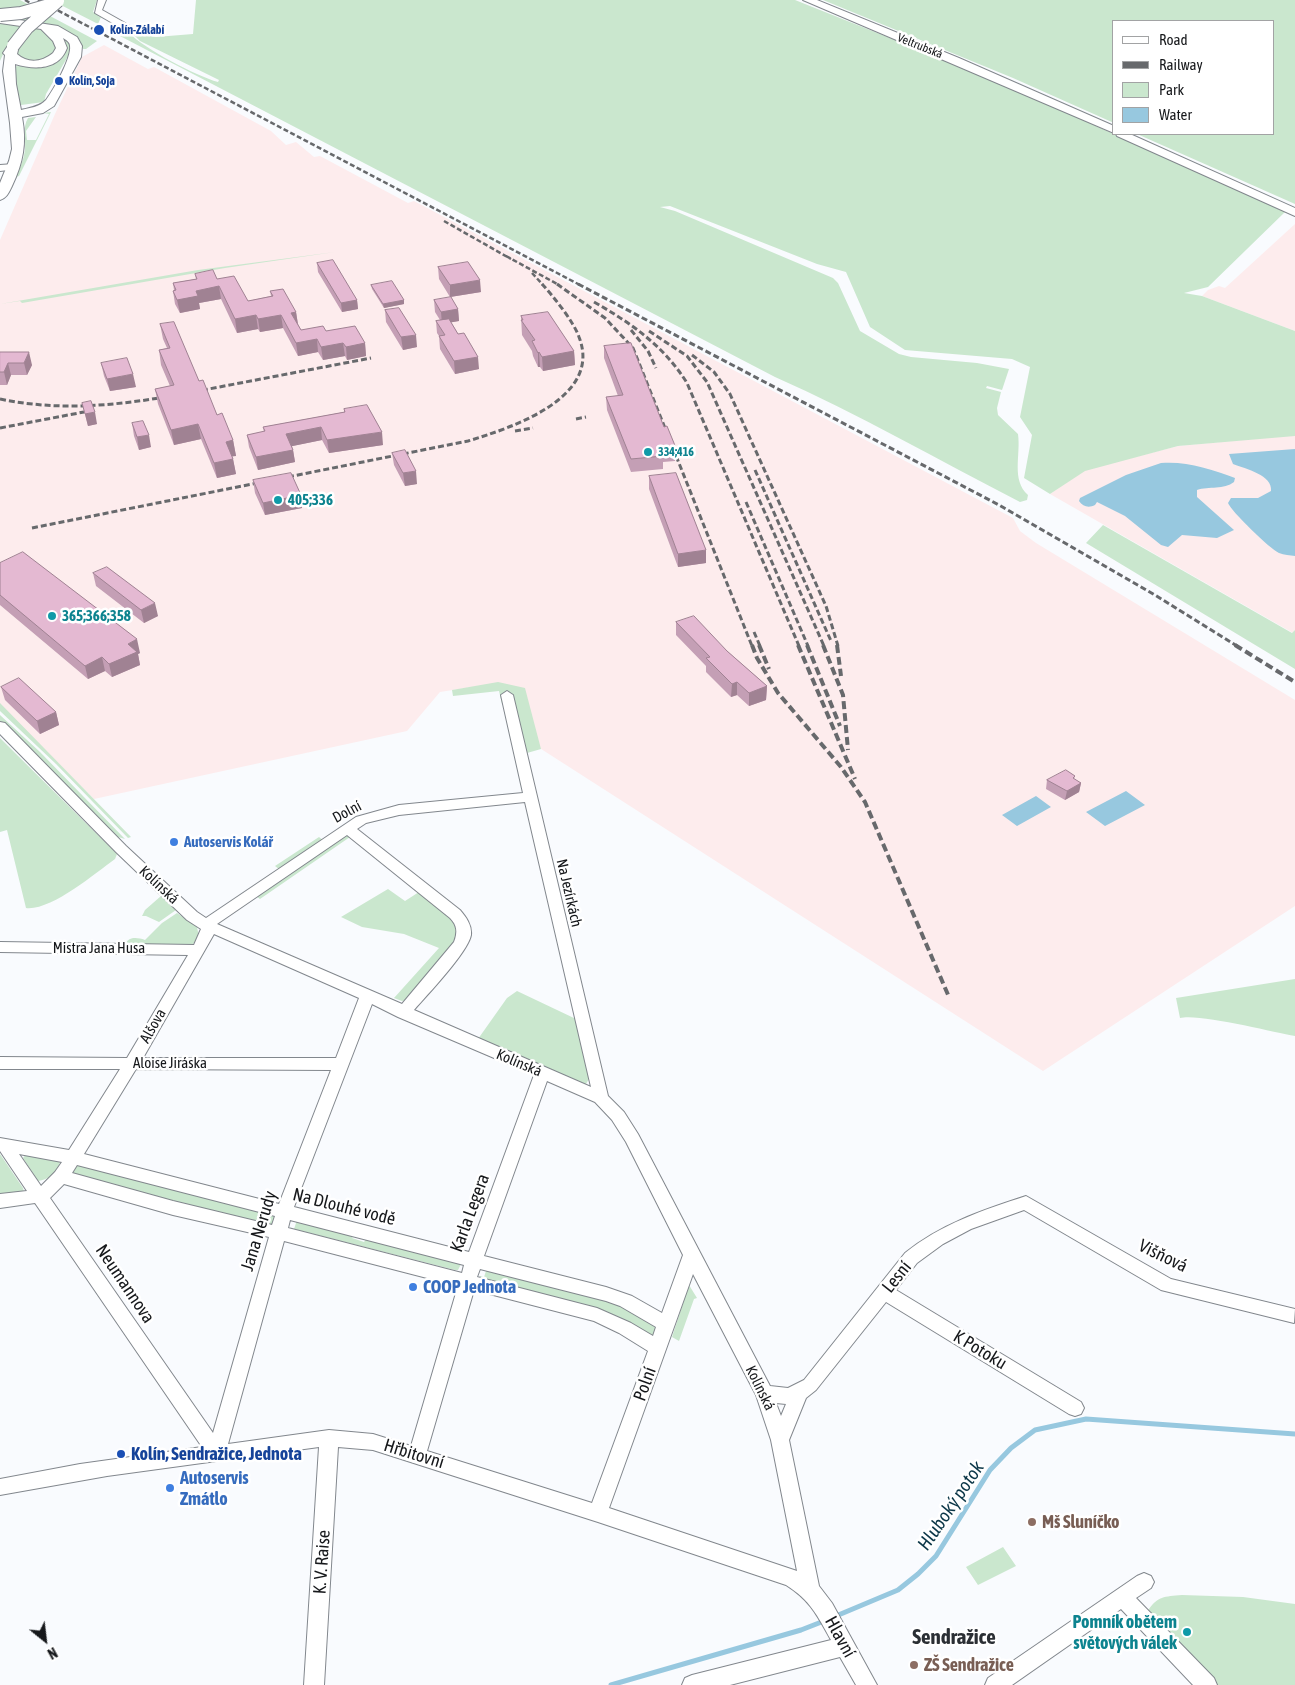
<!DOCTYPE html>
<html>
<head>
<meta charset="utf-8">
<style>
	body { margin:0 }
	#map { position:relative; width:1295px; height:1685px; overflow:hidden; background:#f9fbfe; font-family:"Asap Condensed",sans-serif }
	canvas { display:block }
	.legend { position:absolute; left:1112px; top:20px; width:162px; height:115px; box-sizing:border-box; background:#fff; border:1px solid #a2a3a4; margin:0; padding:6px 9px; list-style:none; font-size:15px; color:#16181b }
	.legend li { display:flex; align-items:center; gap:10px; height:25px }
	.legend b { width:25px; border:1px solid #a2a3a4 }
	.north { position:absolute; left:20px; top:1615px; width:50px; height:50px; -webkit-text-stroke:4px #fff; paint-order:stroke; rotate:151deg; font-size:14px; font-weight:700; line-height:20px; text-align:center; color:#16181b }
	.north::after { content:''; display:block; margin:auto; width:18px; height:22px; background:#16181b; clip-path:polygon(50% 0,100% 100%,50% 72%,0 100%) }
</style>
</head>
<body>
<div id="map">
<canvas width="1295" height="1685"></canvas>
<ul class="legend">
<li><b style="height:6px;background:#fff"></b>Road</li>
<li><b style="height:6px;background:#67696c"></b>Railway</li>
<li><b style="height:14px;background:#cae7ce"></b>Park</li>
<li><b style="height:14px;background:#97c8df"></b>Water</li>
</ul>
<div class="north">N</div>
</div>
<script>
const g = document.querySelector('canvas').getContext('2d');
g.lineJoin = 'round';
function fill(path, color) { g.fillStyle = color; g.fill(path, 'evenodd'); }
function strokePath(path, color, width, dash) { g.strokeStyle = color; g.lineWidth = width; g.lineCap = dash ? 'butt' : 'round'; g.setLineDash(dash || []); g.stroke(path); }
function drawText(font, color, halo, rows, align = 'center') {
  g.font = font + ' "Asap Condensed",sans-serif'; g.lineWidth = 5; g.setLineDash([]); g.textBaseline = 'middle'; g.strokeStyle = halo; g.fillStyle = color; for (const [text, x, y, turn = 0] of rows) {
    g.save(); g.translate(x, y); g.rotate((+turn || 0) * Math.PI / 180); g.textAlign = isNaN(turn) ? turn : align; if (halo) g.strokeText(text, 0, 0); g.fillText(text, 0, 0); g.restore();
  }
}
fill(new Path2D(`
	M104,45L148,69L154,67L271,131L286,145L296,142L314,157L320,156L408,203L414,201L1013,518L1020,531L1036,543L1295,700V906L1043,1071L538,747L498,683L440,692L407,731L94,799L0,705V240L55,114L82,57Z
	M1295,224V331L1202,296L1208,290L1219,286L1225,288Z
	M1295,435V630L1293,633L1050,494L1085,470L1178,446Z`), '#fdeced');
fill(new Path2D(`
	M0,0H20L97,41L86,49H83C70,20 27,21 0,18Z
	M51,0H97L93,12L99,14L98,16L101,17L98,24Z
	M196,0H795L995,80L1285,212L1208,287L1184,293L1202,296L1295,331V436L1178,446L1085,471L1050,494L1024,478L1032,435L1020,417L1030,367L1012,359L905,350L870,327L846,272L817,264L670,206L660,207L675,211L833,278L838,283L860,331L899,354L911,357L977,363L1009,369L1002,390L987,386L986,388L1001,392L997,408L998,415L1018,434C1021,455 1011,480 1028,495L1027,500L1020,502C938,460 859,414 775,377L120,36L129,33C145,49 196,76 218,82L219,80L140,41L132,33L156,37L193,34Z
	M823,0H1295V204L1137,134H1274V21H1114V123L1013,78Z
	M0,22C12,24 44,26 51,36C54,40 56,47 57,51C41,63 35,64 17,56L19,47L16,35L6,48L0,61Z
	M60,35L70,40V57L67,58L46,94L44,102L21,105L18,100L13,67C30,63 61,70 66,47Z
	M51,112L19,176L16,177C20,168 24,159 25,150C26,139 22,128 28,118L36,117L26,131L27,140H36L49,114L43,113Z
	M335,252L225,268L22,303L20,301L0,304L198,270Z
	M1103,525L1292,633L1295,630V669L1086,543Z
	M498,682L525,688L541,749L527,753L513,702L502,704L499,691L453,696L452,690Z
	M0,703L131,837L128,838L56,764L0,711Z
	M0,715L40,752L125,839L118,837L0,721Z
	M0,738L117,854L115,859C94,874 51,911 26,908L7,830L0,832Z
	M347,832L350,837L260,899L253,894Z
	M319,837L324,841L280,870L275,866Z
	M388,889L405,901L419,892L451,913L460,939L407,1000L402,1001L394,998L439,948L404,934L362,927L341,917Z
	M161,896L176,910L159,922L146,916H142L145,910Z
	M177,913L197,927L199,937L193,944H125C129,937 136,937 145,940L162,923Z
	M1295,979V1036C1273,1032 1198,1013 1180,1018L1176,998Z
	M517,991L576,1019L590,1077L586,1084H578L478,1039L507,998Z
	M0,1154L23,1188L24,1192L0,1197Z
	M26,1154L58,1159L60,1162C58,1172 48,1180 38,1181L23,1158Z
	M77,1165L274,1215L275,1218L273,1224L267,1227L71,1175Z
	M297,1220L354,1235L352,1238L364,1242L367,1238L461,1264L458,1270H455L294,1229Z
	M485,1268L621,1303L657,1326L654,1334L651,1337L478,1281L480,1276L484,1277L486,1271L484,1270Z
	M689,1285L697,1298L694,1299L679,1341L672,1337Z
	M1003,1547L1016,1566L978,1585L966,1567Z
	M1182,1595L1243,1597L1295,1604V1685H1213L1147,1612C1158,1595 1164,1597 1182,1595Z`), '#cae7ce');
fill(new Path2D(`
	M1295,449V556C1290,555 1284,555 1279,553C1270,549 1231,511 1228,503L1231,498H1258L1271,491C1273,475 1246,469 1233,464L1229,454Z
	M1161,463C1187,461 1211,469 1235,478L1234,482C1224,490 1209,486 1197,490V497L1234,530L1217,538L1182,535L1168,547L1161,545L1125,516L1097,502L1095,505C1089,508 1083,507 1079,501L1080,498L1126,475Z
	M1126,791L1145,805L1105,826L1086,812Z
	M1036,796L1051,807L1017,826L1002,815Z`), '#97c8df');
strokePath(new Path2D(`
	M836,1616L898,1590L918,1574L936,1556L990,1470L1011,1448L1035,1430L1086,1419L1295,1434
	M611,1685L801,1630L824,1621`), '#97c8df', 5);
const minor = new Path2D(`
	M98,0H106L102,10L134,28V32H128L95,13Z
	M14,164L18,167L17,169L0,171V165Z
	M507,691L513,695L608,1096L624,1112L638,1134L770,1386L788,1388L804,1380L905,1253C941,1224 983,1210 1026,1196L1171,1279L1295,1309L1294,1323L1161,1290L1024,1210L971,1229L943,1244L917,1263L896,1290L1081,1402L1084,1408L1081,1414L1075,1416L1069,1414L886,1302L816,1390L806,1398L789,1440L819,1586L832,1603L877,1685H856L840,1657L730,1685H682L685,1678L692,1675L831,1640C817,1615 811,1601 786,1585L598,1522L373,1450L338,1447L324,1685H304L319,1447L107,1476L0,1495V1479L80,1464L202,1447L35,1203L0,1208V1194L27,1191L0,1151V1138L69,1150L120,1069H0V1057L127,1058L188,955L0,952V942L194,945L201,929L187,920L116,852L0,734V722L5,723L126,846L197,912L206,918L356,817L399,805L523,793L501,695ZM525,802L591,1087L414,1010C427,995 468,952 471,935C472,925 466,917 460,910L357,829L366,823L399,815ZM347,835L450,918C457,925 458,932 454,942L402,1004L217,924ZM214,934L359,998L336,1058H143ZM372,1004L398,1017L534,1075L469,1252L294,1207ZM136,1069L331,1070L279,1204L84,1154ZM547,1081L595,1102L612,1120L626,1142L683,1255L662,1313L632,1296L606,1287L484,1256ZM19,1154L62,1162L55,1172L41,1186ZM77,1165L275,1216L272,1225L173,1201L72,1173ZM64,1184L173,1215L269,1237L213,1433L50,1198ZM290,1220L464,1265L462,1273L288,1228ZM284,1241L458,1286L411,1446L373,1434L329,1430L228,1444ZM480,1269L606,1301L620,1306L656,1327L653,1336L631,1323L597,1308L477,1277ZM693,1274L756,1395L771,1440L797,1571L609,1508ZM474,1290L594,1321L619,1333L648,1351L592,1503L427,1451ZM776,1403L786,1404L781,1416Z
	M1144,1573L1151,1576L1154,1582L1151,1588L1136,1598L1214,1678L1217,1685H1193L1121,1609L1012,1685H985L988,1678L1137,1576Z`);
const tertiary = new Path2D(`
	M803,0H817L959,58L1114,126V133Z
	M1116,134H1130L1295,208V216L1117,136Z`);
const secondary = new Path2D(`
	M0,17L58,26L77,37L82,46L81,57L54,106L43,113L22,117C27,143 23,163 12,186C9,192 7,198 0,200V183L9,161L12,149L10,123L3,71L5,55L3,53L9,44L13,43L19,46L17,54C28,64 42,62 53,53L56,48L53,41L41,29L0,23ZM63,38C66,40 70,42 70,46C72,57 53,91 46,100C40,107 29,108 21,110L16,84L15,64C35,70 59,70 67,48Z`);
strokePath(minor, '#82878d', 2);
strokePath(tertiary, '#82878d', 2);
strokePath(secondary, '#82878d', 2);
fill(minor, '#fff');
fill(tertiary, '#fff');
fill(secondary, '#fff');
strokePath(new Path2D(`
	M25,0L42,10
	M38,0L580,285
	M444,221L511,259
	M506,256L559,285
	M532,273L543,285`), '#67696c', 2.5, [5, 2.5]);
strokePath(new Path2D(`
	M557,284L605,318L633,348L752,646
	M578,284L999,505L1155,595L1237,646
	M594,302C631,323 664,346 687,383L799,646
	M631,330L648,351L656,368
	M649,331L687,356L707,382L824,646
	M692,355L714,372L730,394L826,606L838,646
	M193,392L371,358
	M0,399C58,411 113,406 171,396
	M576,419L586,417
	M0,428L84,412
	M515,431L533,428
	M755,470L831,641
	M746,502L808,646
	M32,528L468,441C511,428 603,398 579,337C574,322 553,296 542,284
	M754,632L760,646`), '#67696c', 3, [6, 3]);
strokePath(new Path2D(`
	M752,645L757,658L778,693L841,767L865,802L949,997
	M759,645L769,669
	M798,645L855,779
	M807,645L840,726
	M823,645L843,695L848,750
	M837,645L841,676
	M1235,645L1295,682`), '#67696c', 4, [8, 4]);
const secondaryBridge = new Path2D(`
	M0,15L21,13L49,5
	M13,46L27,28L58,1`);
strokePath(secondaryBridge, '#82878d', 14, []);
strokePath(secondaryBridge, '#fff', 12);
fill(new Path2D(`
	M317,263L357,300L358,309L342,312L318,272Z
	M438,267L481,292L450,297L439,279Z
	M195,274L217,279L248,301L271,296L270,291L296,312L298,324L301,330L326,331L365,343L366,356L347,360L345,356L323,360L318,352L298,356L283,328L260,332L258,329L237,333L221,299L199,303L200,309L180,313L175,304L173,291L174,290L173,283L196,279Z
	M371,285L404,300V304L384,308L372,289Z
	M434,300L458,309L459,321L451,322L479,369L455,374L440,349L439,336L437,333L436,321L440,320L435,312Z
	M385,310L417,347L403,350L386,322Z
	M521,316L574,351L575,365L543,371L540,367H538L533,356L532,351L522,335Z
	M160,324L199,381L217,415L233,440L236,456H232L233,459L236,474L217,478L201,439L174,445L158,404L155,389L170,386L161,365L159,350L167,348L163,339Z
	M604,346L664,427L676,448L675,461L663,462V469L631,472L607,410L606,397L618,396L604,358Z
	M0,352L32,365L27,375H11L7,385H0Z
	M101,363L136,387L110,391L104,376Z
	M82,403L97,424L88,426Z
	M344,409L383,445L329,453L322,440L292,446L293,450L295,462L258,470L249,447L247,435L264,432L263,427L344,412Z
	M132,423L151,447L139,450L134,436Z
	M392,453L417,484L405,486L394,465Z
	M649,476L706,563L678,567L649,489Z
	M253,480L302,508L265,515L255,493Z
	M0,563L140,653L138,654L140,665L112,677L105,671L88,679L0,605Z
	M93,573L158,616L144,623L96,586Z
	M676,622L727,651L767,686L766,700L749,706L737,695L731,697L706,672V666L676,635Z
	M1,687L56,712L59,725L40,734L5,700Z
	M1075,776L1074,779L1081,783L1079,792L1065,800L1046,789L1047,780Z`), '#c49fb5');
fill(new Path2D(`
	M480,280L481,292L450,297V285Z
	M219,286L221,299L199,303L200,309L180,313L177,300L196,291Z
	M357,300L358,309L342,312L341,303Z
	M404,300V304L384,308L383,304Z
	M458,309L459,321L442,324L441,312Z
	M296,312L298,325L291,313Z
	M256,315L258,329L237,333L235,319Z
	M281,315L283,328L260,332L258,319Z
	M416,335L417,347L403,350L401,337Z
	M317,339L318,352L298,356L296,343Z
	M343,343L345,356L323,360L321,347Z
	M365,343L366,356L347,360L346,347Z
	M574,351L575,365L543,371L542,357Z
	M29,352L32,365L27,375L24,363Z
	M539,352L540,367H538V353Z
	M478,357L479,369L455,374L454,361Z
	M8,363L11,375L7,385L4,372Z
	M133,374L136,387L110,391L107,379Z
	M95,412L97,424L88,426L85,414Z
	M198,424L201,439L174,445L171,430Z
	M321,427L322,440L288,447L286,434Z
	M382,432L383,445L329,453L327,440Z
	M149,435L151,447L139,450L137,437Z
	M233,440L236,456L228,457L226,442Z
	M293,450L295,462L258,470L256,457Z
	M233,459L236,474L217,478L214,463Z
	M416,471L417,484L405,486L403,473Z
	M301,495L302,508L265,515L263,503Z
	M706,550V563L678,567V554Z
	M155,603L158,616L144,623L141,610Z
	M137,639L140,653L138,654L140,665L112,677L109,664L128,644Z
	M102,657L105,671L88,679L85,666Z
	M737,682V695L731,697L732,684Z
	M767,686L766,700L749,706V693Z
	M56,712L59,725L40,734L37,721Z
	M1081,783L1079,792L1065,800L1067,791Z`), '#a08293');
const building = new Path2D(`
	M333,260L357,300L341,303L317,263Z
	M468,262L480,280L450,285L438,267Z
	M213,270L217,279L234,276L248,301L273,296L270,291L283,289L296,312L291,313L301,330L323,326L326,331L355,326L365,343L346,347L343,343L321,347L317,339L296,343L281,315L258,319L256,315L235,319L219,286L196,291L198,296L177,300L173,291L176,290L173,283L197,279L195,274Z
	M392,281L404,300L383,304L371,285Z
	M451,297L458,309L441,312L434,300Z
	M399,308L416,335L401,337L385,310Z
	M548,312L574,351L542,357L539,352L538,353L532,341L535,340L521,320H523L521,316Z
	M449,319L458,334L464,333L478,357L454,361L439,336L445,335L436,321Z
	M174,322L199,381L203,380L217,415L222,413L233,440L226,442L233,459L214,463L198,424L171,430L155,389L174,385L159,350L170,348L160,324Z
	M631,343L664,427L667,426L676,448L660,450L663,456L631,459L606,397L623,395L604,346Z
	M0,352H29L24,363H8L4,372H0Z
	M127,358L133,374L107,379L101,363Z
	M91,401L95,412L85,414L82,403Z
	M367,405L382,432L327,440L321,427L286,434L293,450L256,457L247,435L265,431L263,427L345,412L344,409Z
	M143,421L149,435L137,437L132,423Z
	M405,450L416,471L403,473L392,453Z
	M291,473L301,495L263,503L253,480Z
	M676,473L706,550L678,554L649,476Z
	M23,552L137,639L128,644L137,652L109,664L102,657L85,666L0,595V563Z
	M107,567L155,603L141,610L93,573Z
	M694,616L727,651L767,686L749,693L737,682L732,684L706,658L710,657L676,622Z
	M19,678L56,712L37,721L1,687Z
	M1066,770L1075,776L1073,778L1081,783L1067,791L1047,780Z`);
fill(building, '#e4b9d2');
strokePath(building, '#a08293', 1);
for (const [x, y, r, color] of [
	[99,30,6,"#1a4fb4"],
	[59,81,5,"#1a4fb4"],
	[648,452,5,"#0f9aa8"],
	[278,500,5,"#0f9aa8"],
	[52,616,5,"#0f9aa8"],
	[174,842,5,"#3f7fe0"],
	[413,1287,5,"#3f7fe0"],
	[121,1454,5,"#1a4fb4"],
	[170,1488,5,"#3f7fe0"],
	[1032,1522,5,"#8d6e63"],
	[1187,1632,5,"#0f9aa8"],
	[914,1665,5,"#8d6e63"]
]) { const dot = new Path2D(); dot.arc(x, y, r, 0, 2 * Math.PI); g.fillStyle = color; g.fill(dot); strokePath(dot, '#fff', 2); }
drawText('bold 12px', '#164399', '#fff', [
	["Kolín-Zálabí",110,30],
	["Kolín, Soja",69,81]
], 'left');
drawText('12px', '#16181b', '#fff', [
	["Veltrubská",920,46,22]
]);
drawText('bold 12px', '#0d838f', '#fff', [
	["334;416",658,452]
], 'left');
drawText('bold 15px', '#0d838f', '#fff', [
	["405;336",288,500],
	["365;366;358",62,616]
], 'left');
drawText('15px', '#16181b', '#fff', [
	["Dolní",347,812,-28],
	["Kolínská",159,885,43],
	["Na Jezírkách",569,893,77],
	["Mistra Jana Husa",99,948],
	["Alšova",153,1026,-60],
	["Aloise Jiráska",170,1063],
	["Kolínská",519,1063,23],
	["Kolínská",760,1388,64]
]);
drawText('bold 15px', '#366cbe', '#fff', [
	["Autoservis Kolář",184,842]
], 'left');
drawText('18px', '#16181b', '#fff', [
	["Na Dlouhé vodě",344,1207,14],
	["Karla Legera",470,1213,-70],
	["Jana Nerudy",259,1231,-73],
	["Višňová",1163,1256,26],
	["Lesní",897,1277,-51],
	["Neumannova",125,1284,56],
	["K Potoku",980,1350,31],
	["Polní",645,1384,-70],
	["Hřbitovní",414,1454,17],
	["K. V. Raise",322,1562,-86],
	["Hlavní",840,1637,61]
]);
drawText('bold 18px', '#366cbe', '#fff', [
	["COOP Jednota",423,1287],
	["Autoservis",180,1478],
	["Zmátlo",180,1499]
], 'left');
drawText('bold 18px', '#164399', '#fff', [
	["Kolín, Sendražice, Jednota",131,1454]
], 'left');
drawText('bold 18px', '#785e54', '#fff', [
	["Mš Sluníčko",1042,1522],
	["ZŠ Sendražice",924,1665]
], 'left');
drawText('bold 18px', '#0d838f', '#fff', [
	["Pomník obětem",1177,1622],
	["světových válek",1177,1643]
], 'right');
drawText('italic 19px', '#0c3748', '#fff', [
	["Hluboký potok",951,1506,-56]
]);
drawText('bold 21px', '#2b2f34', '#fff', [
	["Sendražice",954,1637]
]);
</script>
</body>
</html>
